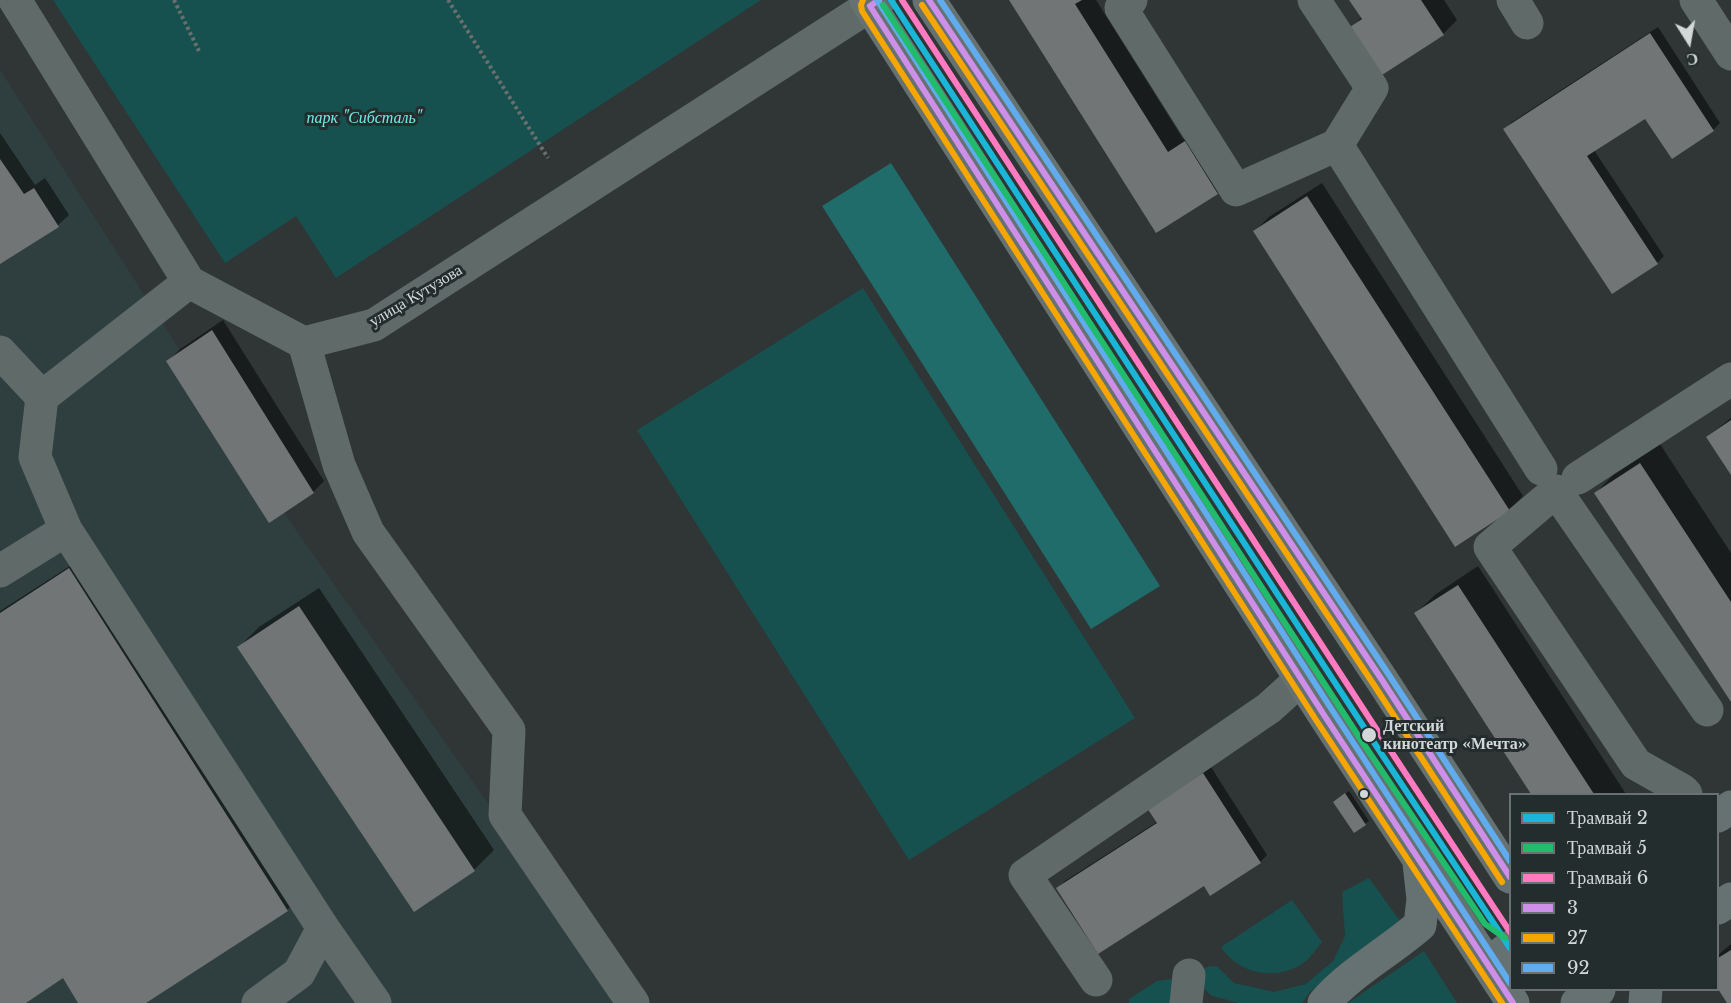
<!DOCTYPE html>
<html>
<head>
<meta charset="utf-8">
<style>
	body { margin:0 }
	#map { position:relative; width:1731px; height:1003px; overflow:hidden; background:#303535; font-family:"Libre Baskerville",serif }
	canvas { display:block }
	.legend { position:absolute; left:1509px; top:793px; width:210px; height:198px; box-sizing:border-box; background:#242d2d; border:2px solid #6a7171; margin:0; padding:8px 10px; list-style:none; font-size:18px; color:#d2d8d8 }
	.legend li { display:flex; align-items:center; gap:12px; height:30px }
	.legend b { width:30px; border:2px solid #6a7171 }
	.north { position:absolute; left:1659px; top:12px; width:60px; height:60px; -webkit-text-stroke:4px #242d2d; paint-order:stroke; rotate:169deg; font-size:16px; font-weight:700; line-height:24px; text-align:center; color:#d2d8d8 }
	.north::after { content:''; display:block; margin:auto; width:21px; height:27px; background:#d2d8d8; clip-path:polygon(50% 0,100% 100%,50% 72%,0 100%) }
</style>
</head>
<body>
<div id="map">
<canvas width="1731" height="1003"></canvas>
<ul class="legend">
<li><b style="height:8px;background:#1ab6d8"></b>Трамвай 2</li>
<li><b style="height:8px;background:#20bc6c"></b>Трамвай 5</li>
<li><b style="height:8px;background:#fe7ac1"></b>Трамвай 6</li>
<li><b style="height:8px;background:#ce8fe9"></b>3</li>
<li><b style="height:8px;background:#f7a600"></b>27</li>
<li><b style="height:8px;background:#60acee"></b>92</li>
</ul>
<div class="north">С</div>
</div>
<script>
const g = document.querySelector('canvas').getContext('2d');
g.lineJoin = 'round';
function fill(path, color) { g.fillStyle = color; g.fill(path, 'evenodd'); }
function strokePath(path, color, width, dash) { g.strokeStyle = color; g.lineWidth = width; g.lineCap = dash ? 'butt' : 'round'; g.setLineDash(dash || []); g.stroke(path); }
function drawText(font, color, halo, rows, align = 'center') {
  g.font = font + ' "Libre Baskerville",serif'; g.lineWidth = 6; g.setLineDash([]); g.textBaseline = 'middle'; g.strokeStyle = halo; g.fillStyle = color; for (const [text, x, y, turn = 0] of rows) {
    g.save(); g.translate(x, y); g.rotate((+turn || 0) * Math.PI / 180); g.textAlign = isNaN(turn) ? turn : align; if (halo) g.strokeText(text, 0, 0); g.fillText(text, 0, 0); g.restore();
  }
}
fill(new Path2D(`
	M0,70L284,513L628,1003H0Z`), '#2f3f3f');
fill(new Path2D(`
	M53,0H761L336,278L296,216L225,263Z
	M863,288L1135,718L909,860L637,430Z
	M1369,878L1400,921L1397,931L1310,992L1302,1003H1239L1212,996L1202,987L1201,970L1210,966L1218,967L1234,983L1274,992L1306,984L1333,961L1345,936L1342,892Z
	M1292,900L1322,942C1316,949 1310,959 1302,964C1275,981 1238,974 1221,947Z
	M1424,951L1457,1003H1348Z
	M1171,979L1175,989L1170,1003H1129V999L1157,981Z`), '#17514f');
fill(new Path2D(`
	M891,163L1160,586L1091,629L822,206Z`), '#206c6b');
fill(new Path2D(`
	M1011,0H1096L1183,139L1199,128L1231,179L1217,193L1156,231Z
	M1351,0H1444L1457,20L1443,34L1352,27L1362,17Z
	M1658,27L1720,123L1713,130L1672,157L1646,117L1594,150L1664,256L1657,263L1505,129L1512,122Z
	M0,133L35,185L45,178L69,215L58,225L0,263Z
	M1322,183L1523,496L1509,510L1255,231L1269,217Z
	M223,320L324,481L313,492L269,521L168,361L179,350Z
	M1731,418V472L1707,437Z
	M1660,444L1731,553V699L1596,493L1615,473Z
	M76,562L294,903L287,910L143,1003H80L64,976L24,1003H0V611Z
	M1478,566L1626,794H1533L1416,613L1436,594Z
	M319,588L494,850L474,870L239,647L259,627Z
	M1211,767L1267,855L1260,862L1204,884L1058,888L1065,881L1157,822L1149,809Z
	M1349,791L1369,821L1354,831L1338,799Z
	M1731,944V1003H1728L1718,986V955Z`), '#0007');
fill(new Path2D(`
	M1009,0H1082L1075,4L1168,152L1185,141L1218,194L1156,233Z
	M1349,0H1421L1444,35L1382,75L1350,27L1362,19Z
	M1650,33L1714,131L1672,159L1645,119L1587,156L1658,264L1612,294L1503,129Z
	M0,159L24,194L34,188L59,227L0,264Z
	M1307,196L1510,511L1455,547L1253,231Z
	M212,330L314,493L269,523L166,361Z
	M1731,420V475L1706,437Z
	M1640,463L1731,602V702L1594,493Z
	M69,568L288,911L146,1003H78L63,978L26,1003H0V613Z
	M1458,585L1594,794H1531L1414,613Z
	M299,606L475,871L414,912L237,647Z
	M1203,773L1261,863L1210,896L1204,886L1098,954L1056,888L1157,823L1147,808Z
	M1345,793L1366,825L1354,833L1333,802Z
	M1731,950V1003H1727L1718,989V958Z`), '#717575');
strokePath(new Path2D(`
	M174,0L199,51
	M448,0L548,158`), '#697070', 4, [3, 3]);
strokePath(new Path2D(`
	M15,0L189,282
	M1131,0L1121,8L1236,190L1337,145L1372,88L1314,0
	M1513,0L1527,23
	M1696,0L1731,54
	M1337,145L1541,469
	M304,343L339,465L368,532L509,730L505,815L633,1003
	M0,352L42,397
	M1578,478L1731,379
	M0,571L66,530
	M1686,794L1682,790L1636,764L1490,547L1556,491L1707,710
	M323,928L375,1003
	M1096,980L1025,875L1269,708L1301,679
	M258,1003L299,973L323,928L66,530L35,457L42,397L189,282L304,343L374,325L879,0
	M1186,1003L1189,975`), '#5f6a69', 33);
strokePath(new Path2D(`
	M866,0L1324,715L1513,1003
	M929,0L1382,680L1510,877
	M1718,816L1731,807
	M1718,908L1731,899
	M1488,963L1510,947
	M1324,1003C1351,972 1389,952 1420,925L1423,899L1419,863
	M1577,1003L1599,990
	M1645,1003L1646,990`), '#667271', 33);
strokePath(new Path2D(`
	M879,0L870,6L1324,715L1513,1003
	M929,0L1382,680L1510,877`), '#ce8fe9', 6);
strokePath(new Path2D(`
	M863,0L861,5L862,11L1316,720L1502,1003
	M922,5L1374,685L1502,882`), '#f7a600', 6);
strokePath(new Path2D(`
	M877,0L1332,710L1510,983
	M940,0L1389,675L1510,861`), '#60acee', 6);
strokePath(new Path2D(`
	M891,0L1369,735L1510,948`), '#1ab6d8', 6);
strokePath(new Path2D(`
	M883,5L1361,740L1485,924L1505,938`), '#20bc6c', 6);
strokePath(new Path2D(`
	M902,0L1377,730L1510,932`), '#fe7ac1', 6);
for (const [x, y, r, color] of [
	[1369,735,8,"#d2d8d8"],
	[1364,794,5,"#d2d8d8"]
]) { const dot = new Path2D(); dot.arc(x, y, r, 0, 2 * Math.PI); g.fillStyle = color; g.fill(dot); strokePath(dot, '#242d2d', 2); }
drawText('italic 16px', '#71ebe6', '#242d2d', [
	["парк \"Сибсталь\"",364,118]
]);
drawText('16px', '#d2d8d8', '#242d2d', [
	["улица Кутузова",416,296,-31]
]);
drawText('bold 16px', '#d2d8d8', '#242d2d', [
	["Детский",1383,726],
	["кинотеатр «Мечта»",1383,744]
], 'left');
</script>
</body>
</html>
